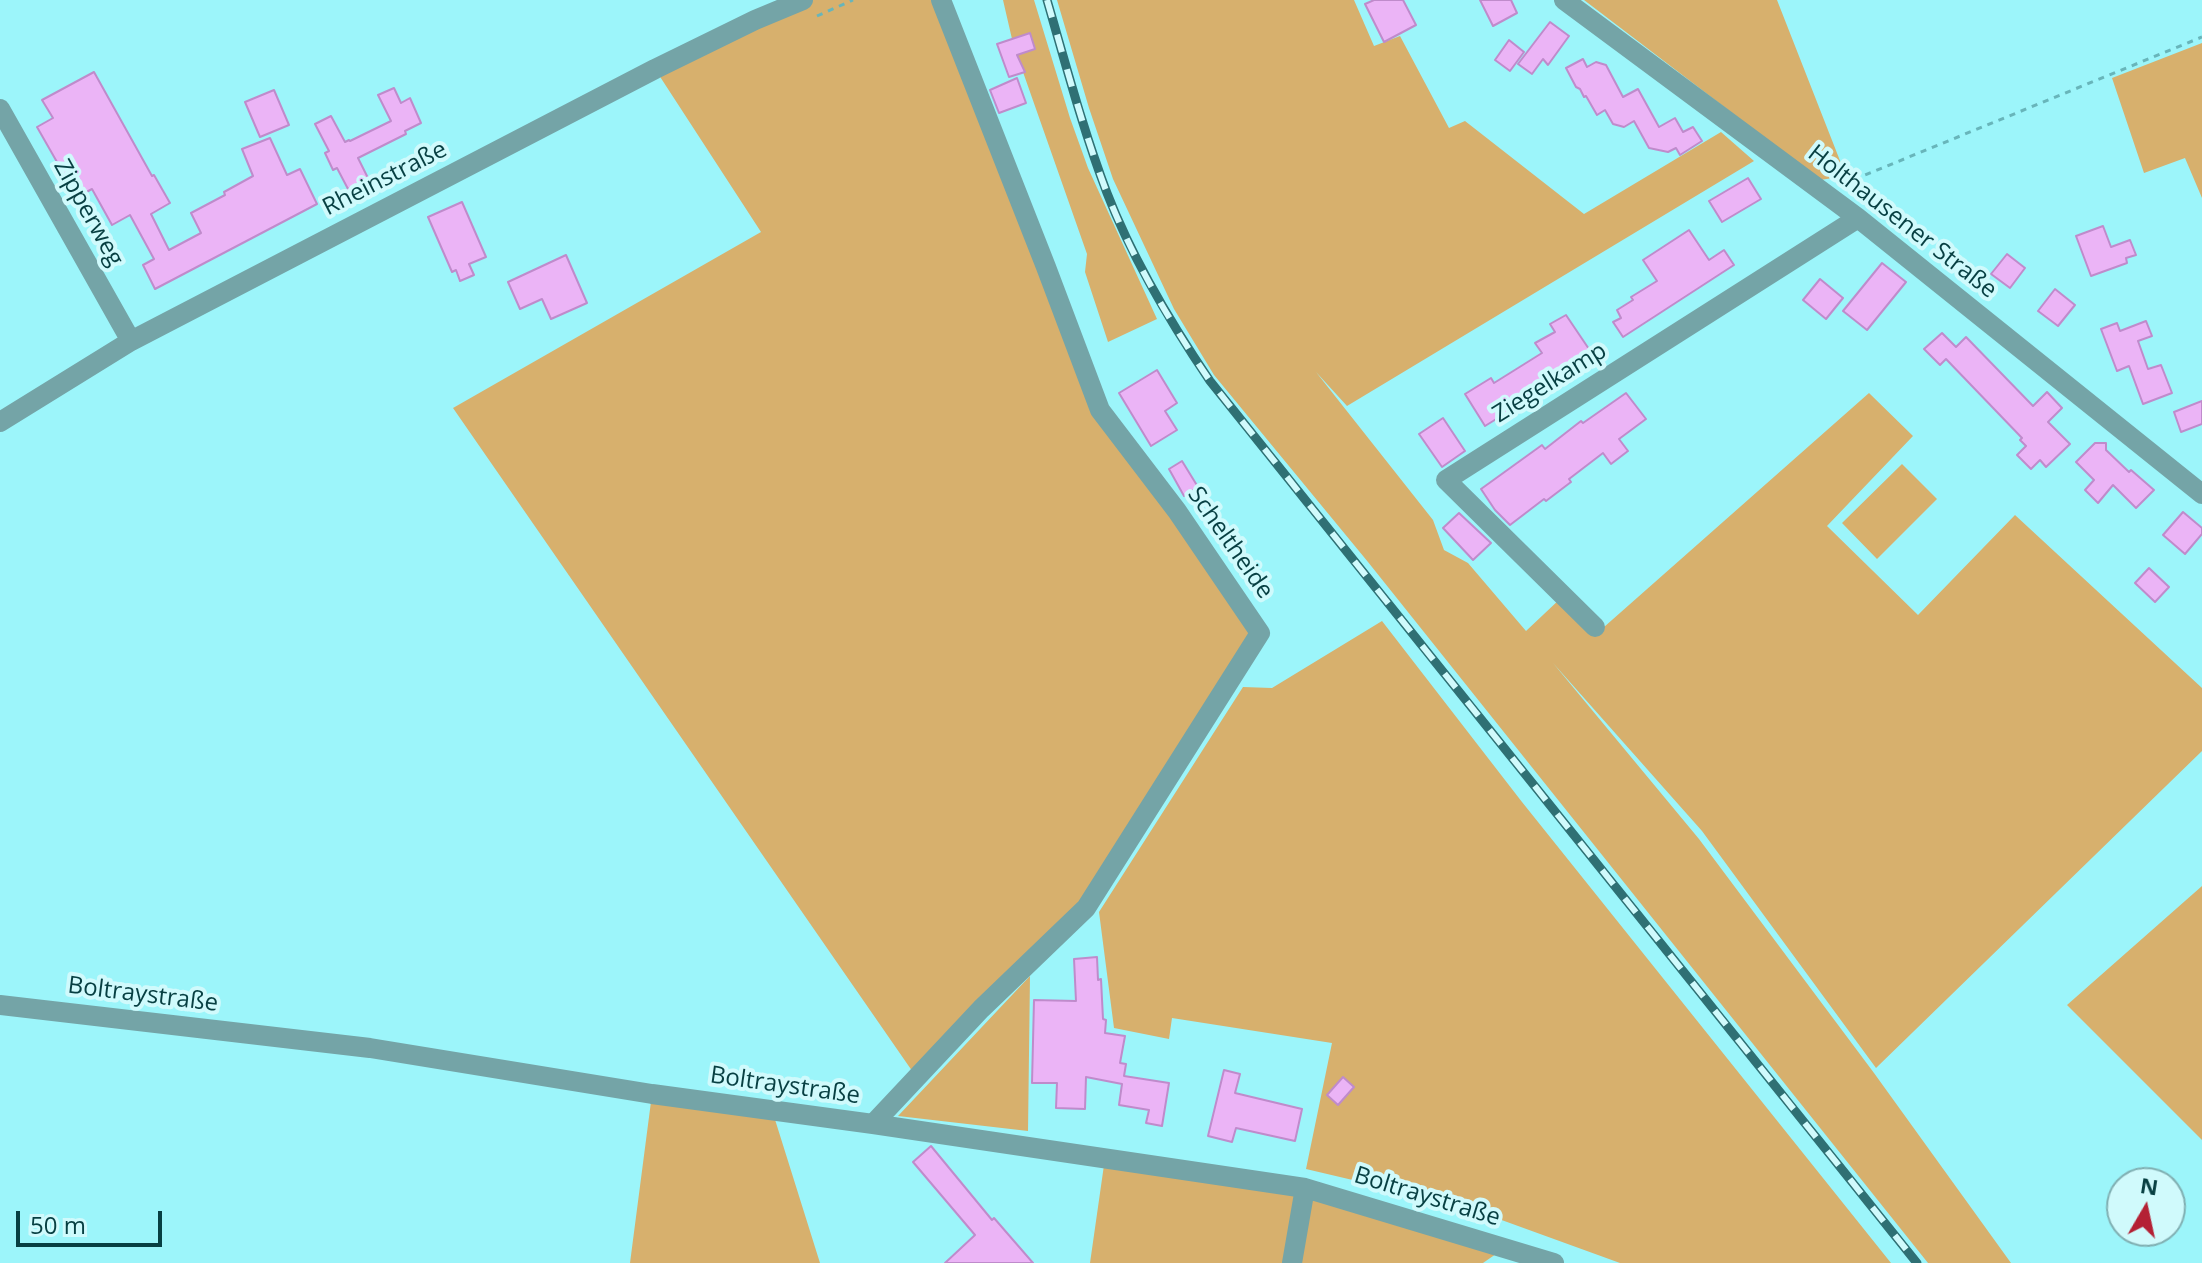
<!DOCTYPE html>
<html>
<head>
<meta charset="utf-8">
<style>
	body { margin:0 }
	#map { position:relative; width:2202px; height:1263px; overflow:hidden; background:#9cf5fa; font-family:"Open Sans",sans-serif }
	canvas { display:block }
	.north { position:absolute; left:2106px; top:1167px; width:80px; height:80px; box-sizing:border-box; background:#d0fafc; border:2px solid #80afb2; border-radius:50%; rotate:9deg; font-size:22px; font-weight:700; line-height:32px; text-align:center; color:#073f42 }
	.north::after { content:''; display:block; margin:auto; width:28px; height:36px; background:#b42135; clip-path:polygon(50% 0,100% 100%,50% 72%,0 100%) }
	.scale { position:absolute; left:16px; top:1211px; width:146px; height:36px; box-sizing:border-box; border:4px solid #073f42; border-top:0; padding-left:10px; font-size:24px; line-height:28px; white-space:nowrap; color:#073f42; -webkit-text-stroke:6px #d0fafc; paint-order:stroke }
</style>
</head>
<body>
<div id="map">
<canvas width="2202" height="1263"></canvas>
<div class="north">N</div>
<div class="scale">50 m</div>
</div>
<script>
const g = document.querySelector('canvas').getContext('2d');
g.lineJoin = 'round';
function fill(path, color) { g.fillStyle = color; g.fill(path, 'evenodd'); }
function strokePath(path, color, width, dash) { g.strokeStyle = color; g.lineWidth = width; g.lineCap = dash ? 'butt' : 'round'; g.setLineDash(dash || []); g.stroke(path); }
function drawText(font, color, halo, rows, align = 'center') {
  g.font = font + ' "Open Sans",sans-serif'; g.lineWidth = 8; g.setLineDash([]); g.textBaseline = 'middle'; g.strokeStyle = halo; g.fillStyle = color; for (const [text, x, y, turn = 0] of rows) {
    g.save(); g.translate(x, y); g.rotate((+turn || 0) * Math.PI / 180); g.textAlign = isNaN(turn) ? turn : align; if (halo) g.strokeText(text, 0, 0); g.fillText(text, 0, 0); g.restore();
  }
}
fill(new Path2D(`
	M803,0H944L1100,410L1260,633L1086,908L917,1078L453,408L761,232L655,69Z
	M1003,0H1034L1070,118L1088,168L1157,319L1108,342L1085,272L1087,254L1017,55L1035,48L1030,33L1012,39Z
	M1057,0H1354L1374,46L1400,36L1449,128L1465,121L1584,214L1721,132L1754,161L1347,406L1316,372L1433,520L1444,550L1468,563L1526,631L1561,598L1595,635L1869,393L1913,436L1827,526L1918,615L2015,515L2202,688V751L1876,1068L1702,831L1553,663L1699,839L1874,1073L2011,1263H1928L1368,562L1214,375L1174,309L1113,179L1089,108Z
	M1584,0H1777L1846,176L1820,180Z
	M2202,43V198L2185,158L2144,173L2112,78Z
	M1902,464L1937,499L1877,559L1842,523Z
	M1382,621L1522,802L1891,1263H1620L1463,1206L1306,1169L1332,1043L1172,1018L1169,1039L1114,1028L1099,912L1243,687L1272,688Z
	M2202,886V1140L2067,1005Z
	M1030,976L1028,1131L898,1116Z
	M652,1094L772,1110L820,1263H630Z
	M1105,1158L1305,1188L1506,1247L1483,1263H1090Z`), '#d7b06d');
const building = new Path2D(`
	M1374,0H1403L1416,25L1384,42L1365,4Z
	M1480,0H1511L1517,13L1493,26Z
	M1550,22L1569,36L1548,65L1543,59L1532,74L1518,64Z
	M1030,33L1035,49L1017,55L1025,72L1009,77L997,44Z
	M1509,40L1524,52L1510,71L1495,60Z
	M1583,59L1587,67L1596,62L1606,65L1623,97L1638,89L1659,127L1675,118L1683,132L1693,127L1702,141L1680,155L1676,148L1668,152L1649,148L1634,121L1624,127L1613,124L1605,110L1597,115L1586,96L1584,97L1580,89L1576,87L1566,68Z
	M94,72L152,176L154,175L170,203L151,214L169,250L201,233L191,213L225,195L224,192L253,176L242,149L270,138L287,175L300,169L317,204L155,289L143,265L154,259L130,215L112,225L92,189L77,197L37,127L53,118L42,100Z
	M1017,78L1026,103L999,113L990,90Z
	M394,88L401,103L410,98L421,123L405,131L406,134L358,158L368,178L348,189L337,168L333,170L325,153L329,151L315,124L331,116L345,142L349,140L350,141L391,121L378,95Z
	M274,90L289,125L260,137L245,102Z
	M1748,178L1761,199L1722,222L1709,201Z
	M462,202L486,257L469,264L474,275L460,281L456,270L452,272L428,217Z
	M2103,226L2111,247L2130,240L2136,255L2126,258L2127,263L2091,276L2076,236Z
	M1689,230L1709,260L1724,250L1734,265L1623,337L1613,322L1621,318L1617,310L1633,300L1631,297L1657,281L1643,260Z
	M2007,254L2025,268L2010,288L1991,274Z
	M566,255L587,303L551,319L542,299L520,309L508,282Z
	M1882,263L1906,282L1867,330L1843,311Z
	M1820,279L1843,298L1826,319L1803,300Z
	M2055,289L2075,305L2058,326L2038,311Z
	M1566,315L1595,358L1485,426L1465,394L1491,378L1494,383L1542,353L1535,343L1555,332L1550,324Z
	M2146,321L2152,336L2138,341L2148,369L2161,365L2172,393L2143,404L2129,366L2117,371L2101,329L2117,323L2120,331Z
	M1942,333L1956,347L1966,337L2033,406L2047,392L2062,408L2048,422L2070,444L2046,467L2040,460L2031,469L2017,455L2026,446L2020,440L2022,438L1946,359L1940,365L1924,349Z
	M1157,370L1177,403L1165,411L1177,430L1151,446L1119,393Z
	M1626,393L1646,419L1619,439L1628,451L1611,464L1603,453L1569,479L1571,482L1546,501L1544,499L1510,525L1495,510L1481,489L1542,445L1545,449L1581,421L1583,423Z
	M2202,401V424L2181,432L2174,412Z
	M1443,418L1465,451L1442,467L1419,434Z
	M2095,443H2106V450L2129,472L2131,470L2154,490L2136,508L2113,485L2098,503L2085,490L2094,480L2076,462Z
	M1182,461L1198,487L1184,496L1169,469Z
	M2183,512L2202,528V534L2185,554L2163,535Z
	M1459,513L1491,543L1473,560L1443,528Z
	M2149,568L2169,587L2155,602L2135,583Z
	M1097,957L1098,980L1101,979L1103,1019L1106,1020L1105,1033L1125,1036L1120,1063L1126,1064L1124,1076L1169,1083L1162,1126L1146,1123L1149,1110L1119,1105L1122,1084L1086,1077L1085,1109L1056,1108L1057,1083H1032L1034,1000L1076,1001L1074,959Z
	M1224,1070L1240,1074L1235,1093L1302,1109L1295,1141L1236,1128L1232,1142L1208,1136Z
	M1343,1077L1354,1087L1338,1105L1327,1095Z
	M931,1146L992,1220L994,1218L1033,1263H945L975,1235L913,1162Z`);
fill(building, '#ebb4f6');
strokePath(building, '#bf8bcb', 2);
strokePath(new Path2D(`
	M817,16L853,0
	M1843,184L2202,37`), '#68b5ba', 3, [6, 6]);
strokePath(new Path2D(`
	M1564,0L1858,218L2202,494
	M0,109L131,341
	M0,422L131,341L655,69L755,20L803,0
	M1595,627L1446,480L1858,218
	M0,1005L370,1048L652,1094L873,1124L1305,1188L1554,1263
	M873,1124L981,1009L1086,908L1260,633L1177,511L1100,410L1046,267L941,0
	M1292,1263L1305,1188`), '#74a4a7', 20);
const rail = new Path2D(`
	M1047,0C1066,65 1083,130 1107,193C1133,260 1170,322 1210,381L1917,1263`);
strokePath(rail, '#2f7074', 9);
strokePath(rail, '#d0fafc', 6, [18]);
drawText('24px', '#073f42', '#d0fafc', [
	["Rheinstraße",385,179,-27],
	["Zipperweg",88,213,61],
	["Holthausener Straße",1902,222,38],
	["Ziegelkamp",1550,383,-32],
	["Scheltheide",1230,543,55],
	["Boltraystraße",143,995,7],
	["Boltraystraße",785,1086,8],
	["Boltraystraße",1427,1197,17]
]);
</script>
</body>
</html>
